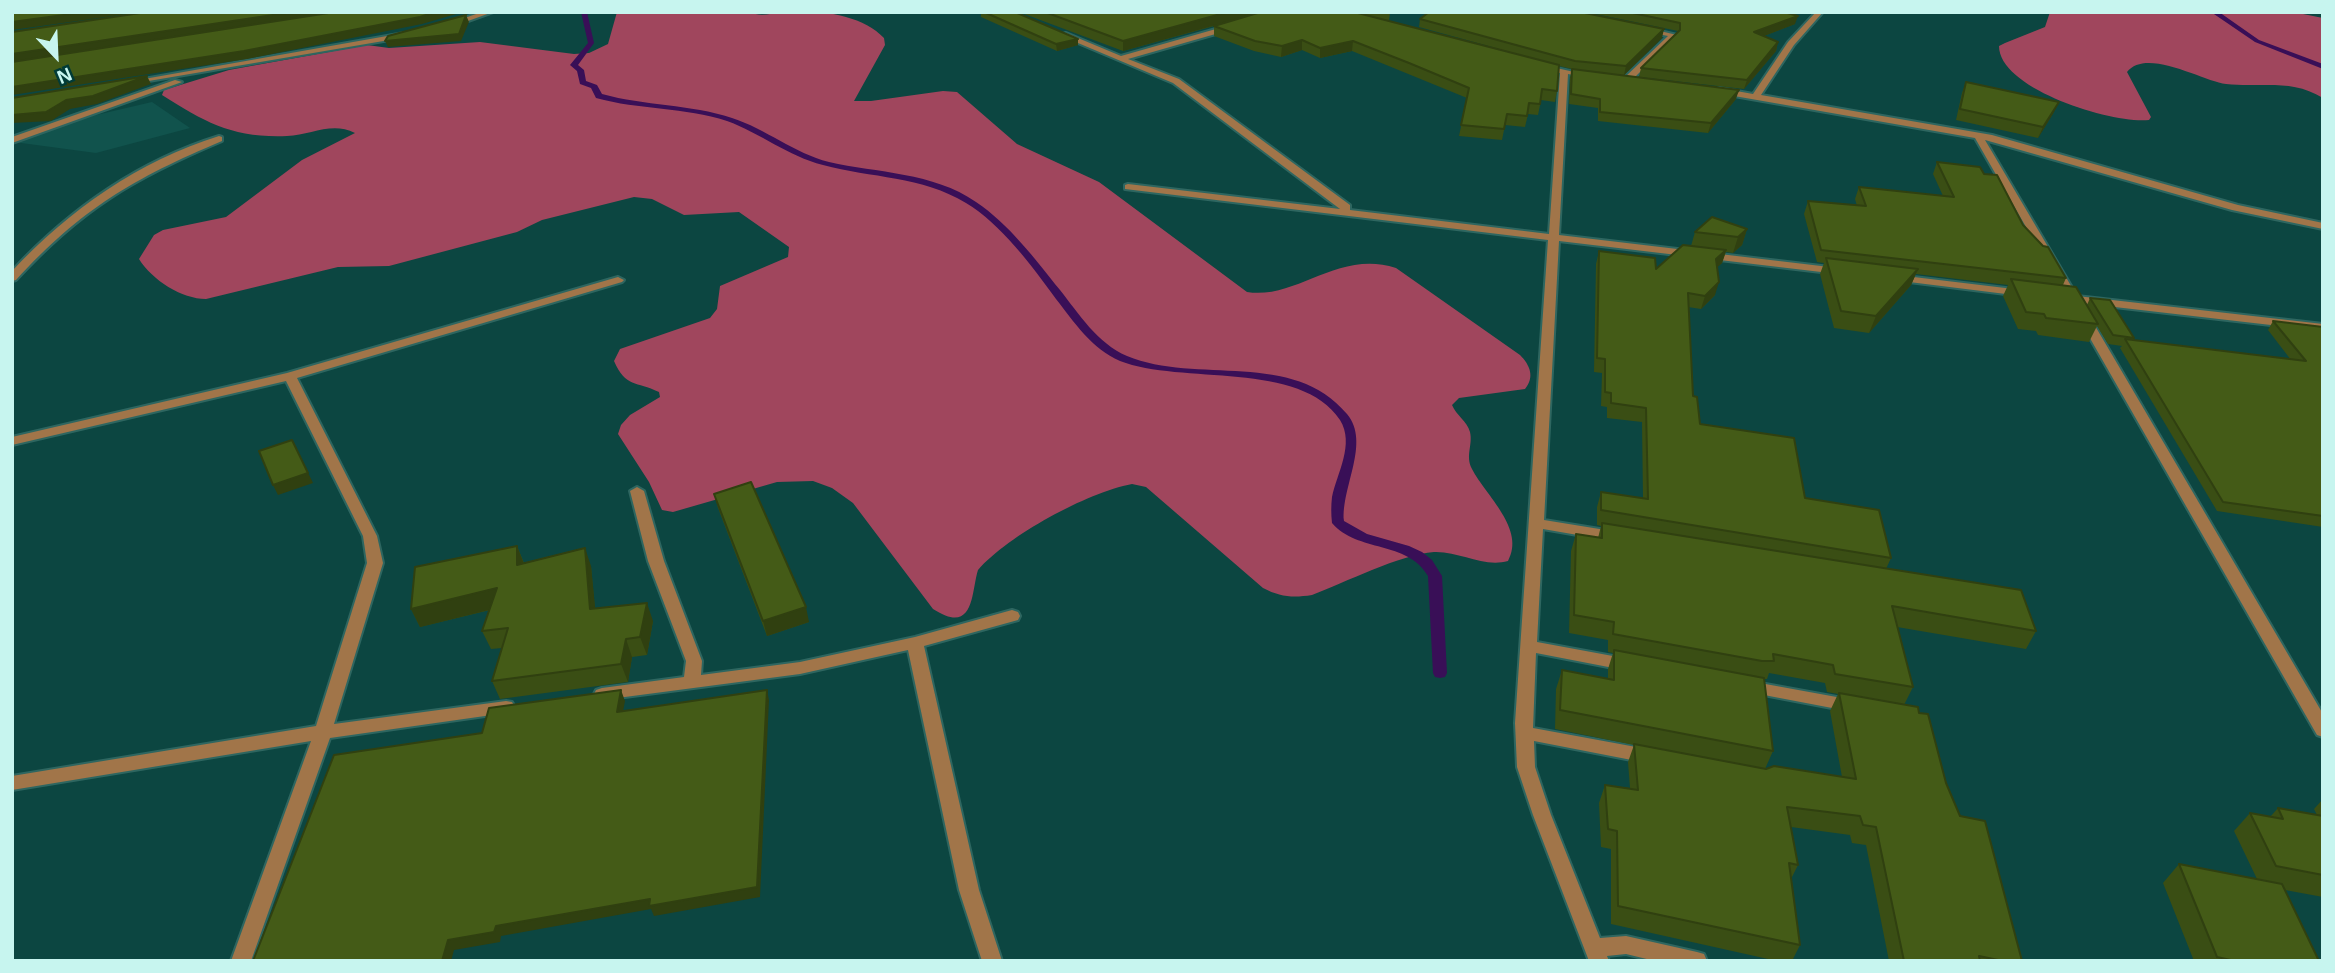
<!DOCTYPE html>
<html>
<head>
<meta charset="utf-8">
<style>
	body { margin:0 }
	#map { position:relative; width:2335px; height:973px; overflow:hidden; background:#0c4641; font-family:Arial,sans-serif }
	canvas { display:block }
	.frame { position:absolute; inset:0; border:14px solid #c7f5ef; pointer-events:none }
	.north { position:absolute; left:21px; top:21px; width:70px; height:70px; -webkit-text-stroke:5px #003b37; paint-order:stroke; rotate:157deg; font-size:19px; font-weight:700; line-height:28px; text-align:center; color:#c7f5ef }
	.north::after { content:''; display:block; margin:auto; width:24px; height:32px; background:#c7f5ef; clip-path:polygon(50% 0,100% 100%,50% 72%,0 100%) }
</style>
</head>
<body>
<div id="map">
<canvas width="2335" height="973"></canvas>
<div class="frame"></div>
<div class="north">N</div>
</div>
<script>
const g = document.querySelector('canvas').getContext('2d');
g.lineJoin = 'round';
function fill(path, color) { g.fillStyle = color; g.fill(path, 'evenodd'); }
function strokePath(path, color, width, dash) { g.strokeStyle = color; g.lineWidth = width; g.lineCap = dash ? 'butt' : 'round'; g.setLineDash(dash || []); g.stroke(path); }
fill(new Path2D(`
	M152,102L190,128L96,153L14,142L79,119Z`), '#11534d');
fill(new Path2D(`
	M617,12H749C760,17 770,14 781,12C813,9 861,13 884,38L885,45L854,101H871L943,91L957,92L1017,144L1099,182L1247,292C1297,300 1338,249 1396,268L1520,355C1530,365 1535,377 1525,389L1459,398L1452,405C1456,415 1467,421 1470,432C1473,445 1465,456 1472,469C1486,496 1526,529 1508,561C1483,568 1460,551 1434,552C1401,554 1344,583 1312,595C1293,598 1280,597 1263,588L1146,487L1132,484C1086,493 1009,535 978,570C971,592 975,636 933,609L853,503L832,488L813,481L777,482L673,512L662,510L649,482L618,434L621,425L630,415L660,397L659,392C636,381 626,388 614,361L620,349L710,318L717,309L720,286L788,257L789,247L739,212L684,215L652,199L634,197L542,220L517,232L389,266L338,267L206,299C182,299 152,280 139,259L154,235L163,230L226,217L302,160L355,133C332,121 311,135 287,136C233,138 206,123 162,95L164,90L229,70L367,45L389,48L480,42L574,54L589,53L608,44Z
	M2050,12H2293L2323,18V98C2291,78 2261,88 2226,84C2203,81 2146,47 2127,72L2151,117L2149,120C2112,124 1999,89 1999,46L2005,43L2045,27Z`), '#a0465d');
fill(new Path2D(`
	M581,12H587L594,43L578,65L584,70L586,81L597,85L602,94C645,106 690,104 732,118C766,129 794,153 829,162C877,173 933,172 976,202C1009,224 1035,259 1060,290C1079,314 1097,343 1127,356C1197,385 1293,349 1347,414C1371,443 1341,487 1344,521L1367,534L1409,546L1422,552L1432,560L1442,576L1447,673L1445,677L1440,678L1435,677L1433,673L1428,576C1407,540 1358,553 1332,523C1331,514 1331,506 1332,497C1337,473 1355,444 1340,420C1301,360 1181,385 1120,361C1092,349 1074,322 1056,299C1033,267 1000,223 966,203C922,176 871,178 823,165C788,156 760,133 727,121C685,107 639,110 596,98L591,88L580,84L577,71L570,65L588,43Z
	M2211,12H2219L2259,40L2323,64V69L2255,42Z`), '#390f57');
const street = new Path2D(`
	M482,12H493L454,26L447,24Z
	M1816,12H1823L1794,45L1761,95L1992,135L2238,205L2323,223V229L2232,210L1985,140L2077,296L2323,324V331L2080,303L2071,304L2061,298L2065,295L1975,138L1717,93V89L1720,88L1753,94L1788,42Z
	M1230,25L1234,27L1233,29L1128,59L1179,79L1350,205V210L1549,234L1560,73L1540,69L1539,67L1543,65L1592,76L1588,78L1568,74L1559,235L1838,268L1843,271L1838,274L1559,241L1544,520L1618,532L1625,537L1618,542L1543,529L1537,642L1629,659L1635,661L1637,665L1635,669L1629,671L1536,653L1533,728L1647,749L1653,751L1656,756L1653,761L1647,763L1534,741L1535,767L1551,815L1600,938L1626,936L1697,952L1704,954L1707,961H1655L1626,954L1607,956L1609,961H1589L1533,815L1517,767L1515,723L1548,240L1125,189V185L1128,184L1340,209L1173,83L1059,35L1066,33L1121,56Z
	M1643,27L1677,35L1630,82H1624V78L1668,36L1643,31Z
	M404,33L408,35L407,37L131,84L127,82Z
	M175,80L182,82L12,143V137Z
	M219,136L222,137V141C134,178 81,209 16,280L12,281V271C69,210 139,161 219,136Z
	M1897,275L2022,290L2028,293L2022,296L1893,280L1891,278Z
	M618,277L624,280L622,282L297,378L377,536L383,563L334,724L506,701L512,702L515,707L512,712L506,713L330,738L251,961H231L311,741L12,790V776L316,726L367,563L363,536L286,381L12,445V437L287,373Z
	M2085,316L2091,319L2323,714V737L2317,735L2079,319Z
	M637,487L644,491L664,561L702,661L701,675L800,662L915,637L1012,610L1018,612L1020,616L1018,620L924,646L979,890L1002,961H982L959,890L908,650L800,674L602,700L596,698L594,694L596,690L602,688L684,677L686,661L648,561L630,491Z
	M1749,681L1853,700L1859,701L1862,706L1859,711L1853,712L1743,691L1741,687L1743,683Z`);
strokePath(street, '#2e6660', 4);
fill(street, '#a17549');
fill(new Path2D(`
	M981,12H1015L1078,45L1057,51L981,17Z
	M1019,12H1390L1389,21L1367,16L1503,50L1419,27L1420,19L1662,38L1624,75L1736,99L1708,133L1598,121V108L1569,104L1570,78L1572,69L1559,66L1557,91L1555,102L1541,100L1538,115L1528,114L1525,127L1505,125L1502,140L1459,136L1467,98L1352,51L1320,58L1302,50L1281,57L1254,51L1214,36V26L1123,51Z
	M1586,12H1784L1795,24L1764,36L1778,42L1776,51L1744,89L1639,77L1641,68L1678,31Z
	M1966,82L2054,112L2038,138L1956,120L1962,93Z
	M1937,162L1984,174L2023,225L2066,278L2063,285L2087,305L2090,298L2134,338L2132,340L2291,360L2268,330L2273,321L2323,327V527L2217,511L2120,348L2122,346L2108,344L2097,326L2089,342L2038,335L2036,331L2018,329L2003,296L2008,285L1916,274L1911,285L1869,333L1834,328L1820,274L1824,263L1817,262L1804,214L1808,201L1857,206L1855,199L1859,187L1943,196L1933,174Z
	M1747,229L1742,245L1733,253L1726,252L1722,263L1717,267L1715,295L1701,309L1688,307L1693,396L1700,424L1891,558L1886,569L2036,631L2026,649L1897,627L1913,687L1904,705L1919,713L1960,816L2022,961H1889L1866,845L1852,843L1850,835L1791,827L1798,865L1791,879L1800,945L1792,961H1777L1611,924V849L1601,847L1599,803L1605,785L1630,788L1628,762L1634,745L1555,729L1556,689L1562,670L1608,679V669L1613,653L1608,652V640L1569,633L1571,551L1576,534L1598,538L1601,526L1597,525V507L1601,492L1643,498L1642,422L1607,418V407L1601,406L1602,373L1594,372L1596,264L1599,251L1656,269L1691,246L1695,232ZM1769,673L1825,683L1827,692L1838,694L1830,711L1842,777L1765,769L1773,751L1764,679H1767Z
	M714,494L809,622L767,636L718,508Z
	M517,546L524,563L591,566L595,609L653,621L647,655L632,657L628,682L500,699L492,681L502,648L491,649L482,631L490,610L420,627L411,609Z
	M2323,799V897L2285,890L2319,961H2194L2163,883L2179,864L2257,879L2234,831L2250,813L2270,817L2278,808L2317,815L2314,809Z`), '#3a4e14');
fill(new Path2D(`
	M86,12H142L12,30V22Z
	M293,12H345L12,62V54Z
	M435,12H463L422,24L247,59L12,95V87Z
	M1228,12H1262L1123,51V41Z
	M466,15L469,22L461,41L388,47L385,41Z
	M1798,16L1795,24L1751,41L1754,32Z
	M1664,29L1662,38L1624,75L1626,66Z
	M1078,39V45L1057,51L1056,44Z
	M1302,40V50L1281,57L1282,46Z
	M1353,41L1352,51L1320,58V48Z
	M1778,42L1776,51L1744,89L1747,80Z
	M147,76L151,84L97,104L70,109L51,121L12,123V115Z
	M1739,90L1736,99L1708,133L1711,123Z
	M2059,102L2054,112L2038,138L2043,127Z
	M1747,229L1742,245L1733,253L1738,237Z
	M1726,250L1722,263L1712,272L1716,259Z
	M1918,269L1911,285L1869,333L1876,316Z
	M1719,282L1715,295L1701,309L1705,296Z
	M297,450L313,483L278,495L273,485Z
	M517,546L524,564L517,565Z
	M585,548L591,566L597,627L590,609Z
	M497,588L505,606L420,627L411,609Z
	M647,603L653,621L647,655L640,637Z
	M806,607L809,622L767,636L763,621Z
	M626,639L632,657L628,682L621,664Z
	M621,690L625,701L621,722L617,712Z
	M767,690L769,700L760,897L654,916L651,909L501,936L500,942L454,950L451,961H442L448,940L496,926Z`), '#304010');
const building = new Path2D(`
	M12,12H86L12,22Z
	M147,12H293L12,54V32Z
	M335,12H435L420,17L244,51L12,87V62Z
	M984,12H1015L1078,39L1056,44Z
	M1045,12H1228L1123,41Z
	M1261,12H1354L1559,65L1557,91L1542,89L1540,104L1529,103L1527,116L1507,114L1504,129L1461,125L1469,88L1409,63L1353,41L1320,48L1302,40L1282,46L1255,41L1214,26Z
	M1429,12H1580L1664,29L1626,66L1575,61L1420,19Z
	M1628,12H1784L1798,16L1754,32L1778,42L1747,80L1641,68L1680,30V23Z
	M466,15L459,34L385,41L388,36Z
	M1572,69L1739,90L1711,123L1600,112V99L1571,94Z
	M147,76L93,96L66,100L46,112L12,115V98Z
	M1966,82L2059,102L2043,127L1960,109Z
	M1937,162L1980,167L1984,174L1997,175L2023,225L2043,246L2048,247L2066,278L1821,250L1808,201L1866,206L1859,187L1954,197Z
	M1712,217L1747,229L1738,237L1695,232Z
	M1683,245L1726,250L1716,259L1719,282L1705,296L1688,293L1693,396L1697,397L1700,424L1794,438L1805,498L1879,510L1891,558L1601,510V492L1648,499L1646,408L1611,403V393L1605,392V359L1597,358L1599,251L1655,258L1656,269Z
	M1826,258L1918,269L1876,316L1841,311Z
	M2011,279L2076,287L2098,324L2046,318L2044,314L2026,312Z
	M2090,298L2110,300L2134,338L2113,335Z
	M2273,321L2323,327V516L2223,502L2125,339L2306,361Z
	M292,440L308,473L273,485L259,451Z
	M751,482L806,607L763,621L714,494Z
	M1602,523L2021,590L2036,631L1892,606L1913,687L1835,674L1833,665L1773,654L1774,661H1762L1613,634L1614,622L1574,615L1576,534L1602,538Z
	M517,546V565L585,548L590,609L647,603L640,637L626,639L621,664L492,681L508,628L482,631L497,588L411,609L415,567Z
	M1614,650L1764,678L1773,751L1560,710L1562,670L1614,680Z
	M621,690L617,712L767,690L757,887L649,906L650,899L496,926L494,932L448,940L442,961H253L334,755L482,733L489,708Z
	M1839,693L1918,707L1919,713L1928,714L1946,783L1960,816L1985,821L2022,961H2003L1979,956L1980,961H1904L1876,827L1863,825L1860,816L1787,807L1798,865L1789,863L1800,945L1618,906L1617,831L1608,829L1605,785L1638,790L1634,744L1766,769L1774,766L1856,779Z
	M2278,808L2323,816V875L2276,866L2250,813L2283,819Z
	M2179,864L2282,884L2319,961H2235L2217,957Z`);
fill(building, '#445b17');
strokePath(building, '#304010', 2);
</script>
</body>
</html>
